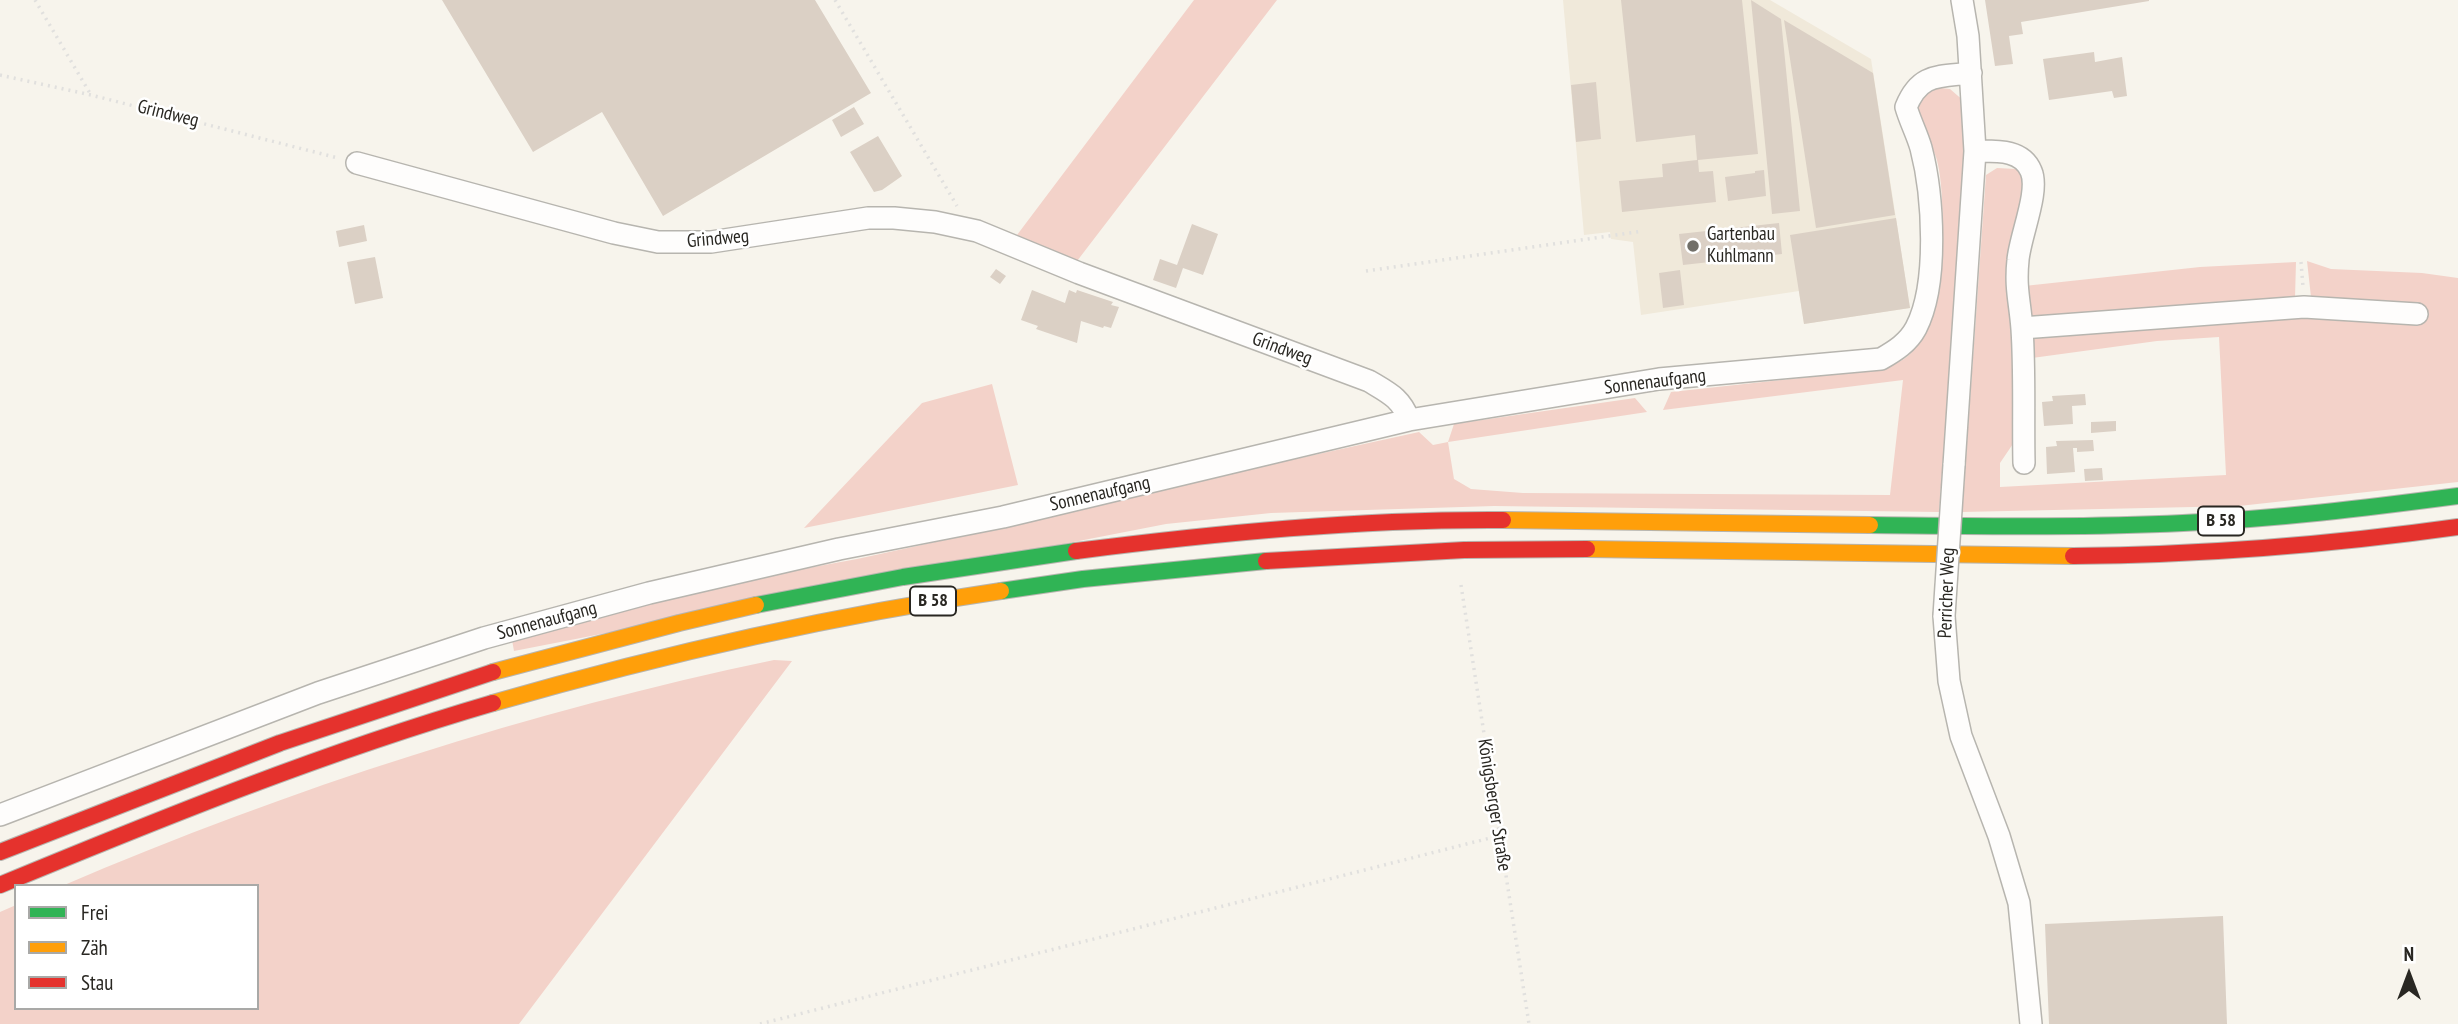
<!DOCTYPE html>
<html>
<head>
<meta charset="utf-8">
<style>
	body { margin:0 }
	#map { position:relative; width:2458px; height:1024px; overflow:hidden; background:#f7f4ec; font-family:"PT Sans Narrow",sans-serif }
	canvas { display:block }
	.legend { position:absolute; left:14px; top:884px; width:245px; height:126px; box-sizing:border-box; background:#fff; border:2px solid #a9a9a7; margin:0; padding:9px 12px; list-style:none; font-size:21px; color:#292722 }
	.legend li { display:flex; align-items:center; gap:14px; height:35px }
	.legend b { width:35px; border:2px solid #a9a9a7 }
	.north { position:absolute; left:2374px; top:940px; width:70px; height:70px; -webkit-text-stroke:5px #fff; paint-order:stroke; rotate:0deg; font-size:19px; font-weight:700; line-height:28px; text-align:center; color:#292722 }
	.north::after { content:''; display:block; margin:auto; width:24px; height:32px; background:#292722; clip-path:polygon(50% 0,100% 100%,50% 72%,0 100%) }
</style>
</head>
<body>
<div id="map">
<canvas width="2458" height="1024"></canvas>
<ul class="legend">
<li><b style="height:9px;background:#30b455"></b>Frei</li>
<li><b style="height:9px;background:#ff9f0a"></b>Zäh</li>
<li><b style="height:9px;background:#e5322d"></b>Stau</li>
</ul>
<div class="north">N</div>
</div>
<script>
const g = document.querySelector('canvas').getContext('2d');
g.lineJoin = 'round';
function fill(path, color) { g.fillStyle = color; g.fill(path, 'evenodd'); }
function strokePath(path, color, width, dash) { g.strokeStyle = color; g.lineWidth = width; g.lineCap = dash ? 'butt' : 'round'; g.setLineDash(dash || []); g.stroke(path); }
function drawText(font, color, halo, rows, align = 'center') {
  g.font = font + ' "PT Sans Narrow",sans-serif'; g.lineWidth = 5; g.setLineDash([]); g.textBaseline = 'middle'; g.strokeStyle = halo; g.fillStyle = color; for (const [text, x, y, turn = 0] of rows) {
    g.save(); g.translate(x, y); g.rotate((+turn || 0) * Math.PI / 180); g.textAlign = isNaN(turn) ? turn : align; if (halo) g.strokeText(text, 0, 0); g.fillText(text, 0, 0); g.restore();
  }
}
fill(new Path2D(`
	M1563,0H1770L1871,59L1910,308L1804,324L1799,291L1641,315L1633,242L1611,239L1610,232L1584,235Z`), '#f0e9da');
fill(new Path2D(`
	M1194,0H1277L1074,265L1014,239Z
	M1941,88L1950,89L1965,102L1967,146L1939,512L1494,506L1271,513L1166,524L514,651L512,640L640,605L770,575L857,559L1078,511L1195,481L1419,432L1433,445L1448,442L1454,424L1635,398L1647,412L1448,442L1454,479L1471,489L1523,493L1890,495L1903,380L1663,410L1671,392L1882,369C1892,365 1902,362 1910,354C1943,323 1949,198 1936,157C1931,142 1919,127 1917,112C1915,98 1929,90 1941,88Z
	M1997,168L2016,169L2023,175L2019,435L2000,463V487L2226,475L2219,337L2157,341L2032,358L2033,339L2035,334L2311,297L2307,261L2331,269L2422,273L2458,278V482L2239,506L1962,512L1986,175Z
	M2296,262L2295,298L2021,321L2015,287L2200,267Z
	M992,384L1018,485L804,528L922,403Z
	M774,660L792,661L519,1024H0V912L16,905V1008H257V886H62C291,788 530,711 774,660Z`), '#f3d2c9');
fill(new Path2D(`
	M442,0H815L871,93L663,216L602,112L533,152Z
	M1621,0H1742L1758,154L1698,160L1699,172L1713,171L1716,202L1622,212L1619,181L1663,177L1662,164L1697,160L1695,135L1636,142Z
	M1751,0L1781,19L1800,211L1772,214Z
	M1985,0H2149V1L2021,22L2023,34L2009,36L2013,64L1995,66Z
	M1784,20L1873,73L1895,215L1816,228Z
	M2094,52L2095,62L2122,57L2127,96L2114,98L2112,91L2049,100L2043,59Z
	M1596,82L1601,139L1576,142L1571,85Z
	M854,107L864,124L841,137L832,120Z
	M878,136L902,176L882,190L874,192L850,152Z
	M1764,170L1766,196L1728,201L1725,177L1755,173V171Z
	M1896,218L1910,308L1804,324L1790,235Z
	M1779,223L1782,254L1683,265L1679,234Z
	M1192,224L1218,234L1203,275L1183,268L1176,288L1153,280L1160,259L1177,265Z
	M364,225L367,241L339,247L336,231Z
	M375,257L383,298L355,304L347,262Z
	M996,269L1006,276L1000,284L990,277Z
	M1680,270L1684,305L1663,308L1659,273Z
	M1032,290L1065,303L1069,290L1076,293L1077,290L1113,302L1111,305L1119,307L1111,328L1104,326L1103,328L1081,321L1077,343L1036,329L1038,326L1021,320Z
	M2085,394L2086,405L2072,406L2073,424L2044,426L2042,402L2053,401L2052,396Z
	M2116,421V431L2091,433V422Z
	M2093,440L2094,451L2077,452V448H2073L2075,472L2047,474L2046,447L2057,446L2056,441Z
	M2102,468L2103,480L2085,481L2084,469Z
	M2223,916L2227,1024H2049L2045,924Z`), '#dbd0c5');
const street = new Path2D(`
	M1962,0L1968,36L1975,151C1996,151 2022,149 2031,171C2040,191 2020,236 2018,260C2015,288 2020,302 2022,329C2025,373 2023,418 2024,463
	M357,163L614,233L658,242H711L868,218H894L935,222L977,231L1079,273L1369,381C1389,393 1401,398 1409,420
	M2022,328L2304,307L2417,314
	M1954,465L1975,151
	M1944,616L1949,681L1961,736L1999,836L2019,903L2031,1024
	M0,815L318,693L484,638L649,593L839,549L1003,517L1409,420L1659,379L1881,359C1895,351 1908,343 1916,328C1939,284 1933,194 1921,148C1917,134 1910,121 1906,107C1920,73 1938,77 1971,73`);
const fast = new Path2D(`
	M1870,525C1975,526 2079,528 2183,523C2276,519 2367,508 2458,496
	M1001,591L1083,579L1266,561
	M756,605L903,577L1076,551`);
const slow = new Path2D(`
	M1503,520L1870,525
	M1587,549L2073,556
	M493,672L679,623L756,605
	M493,703C660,655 829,616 1001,591`);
const jam = new Path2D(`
	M1076,551C1217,533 1361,519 1503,520
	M2073,556C2202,555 2330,545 2458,527
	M1266,561L1464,550L1587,549
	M0,852L280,743L493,672
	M0,885C162,818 325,752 493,703`);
strokePath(street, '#b7b5af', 24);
strokePath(fast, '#b7b5af', 18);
strokePath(slow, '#b7b5af', 18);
strokePath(jam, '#b7b5af', 18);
strokePath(new Path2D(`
	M35,0L91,95
	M835,0L957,206
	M0,75L91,95L338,158
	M2301,262L2303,287
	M1366,271L1643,231
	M1461,585L1529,1024
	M760,1024L1498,836`), '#e1e0de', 3.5, [2, 5]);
strokePath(street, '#fefdfc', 21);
strokePath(fast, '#30b455', 16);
strokePath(slow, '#ff9f0a', 16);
strokePath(jam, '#e5322d', 16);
const streetBridge = new Path2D(`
	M1944,616L1954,465`);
strokePath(streetBridge, '#b7b5af', 24, []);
strokePath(streetBridge, '#fefdfc', 21);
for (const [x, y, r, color] of [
	[1693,246,7,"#716f69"]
]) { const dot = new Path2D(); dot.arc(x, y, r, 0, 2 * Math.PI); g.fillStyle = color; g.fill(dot); strokePath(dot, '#fff', 2.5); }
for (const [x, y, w] of [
	[2221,521,46],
	[933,601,46]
]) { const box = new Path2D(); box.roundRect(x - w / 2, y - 14.5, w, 29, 5); g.fillStyle = '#fff'; g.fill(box); strokePath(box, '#292722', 2); }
drawText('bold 18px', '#292722', null, [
	["B 58",2221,521],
	["B 58",933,601]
]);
drawText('19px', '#292722', '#fff', [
	["Grindweg",168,114,14],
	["Grindweg",718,239,-5],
	["Grindweg",1282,349,20],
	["Sonnenaufgang",1655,382,-7],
	["Sonnenaufgang",1100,494,-13],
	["Perricher Weg",1947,593,-88],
	["Sonnenaufgang",547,621,-15],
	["Königsberger Straße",1494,805,81]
]);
drawText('19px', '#292722', '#fff', [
	["Gartenbau",1707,235],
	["Kuhlmann",1707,257]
], 'left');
</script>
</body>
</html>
